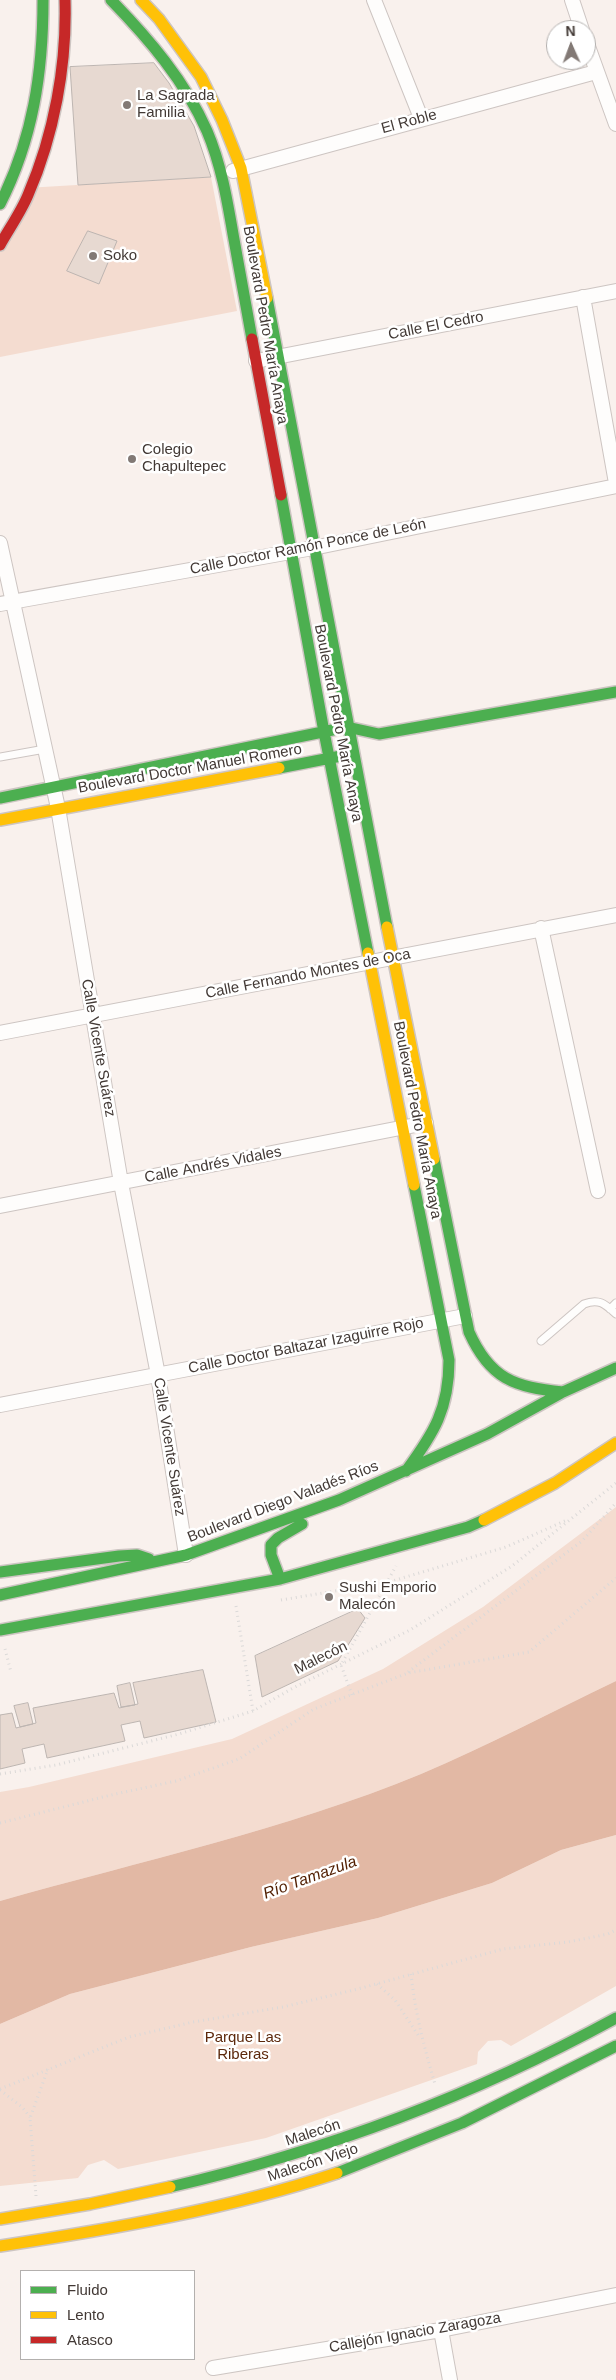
<!DOCTYPE html>
<html>
<head>
<meta charset="utf-8">
<style>
	body { margin:0 }
	#map { position:relative; width:616px; height:2380px; overflow:hidden; background:#f9f1ed; font-family:Helvetica,sans-serif }
	canvas { display:block }
	.legend { position:absolute; left:20px; top:2270px; width:175px; height:90px; box-sizing:border-box; background:#fff; border:1px solid #b3b0ae; margin:0; padding:6px 9px; list-style:none; font-size:15px; color:#423935 }
	.legend li { display:flex; align-items:center; gap:10px; height:25px }
	.legend b { width:25px; border:1px solid #b3b0ae }
	.north { position:absolute; left:546px; top:20px; width:50px; height:50px; box-sizing:border-box; background:#fff; border:1px solid #b3b0ae; border-radius:50%; rotate:358deg; font-size:14px; font-weight:700; line-height:20px; text-align:center; color:#423935 }
	.north::after { content:''; display:block; margin:auto; width:18px; height:22px; background:#827975; clip-path:polygon(50% 0,100% 100%,50% 72%,0 100%) }
</style>
</head>
<body>
<div id="map">
<canvas width="616" height="2380"></canvas>
<ul class="legend">
<li><b style="height:6px;background:#4caf50"></b>Fluido</li>
<li><b style="height:6px;background:#ffc107"></b>Lento</li>
<li><b style="height:6px;background:#c62828"></b>Atasco</li>
</ul>
<div class="north">N</div>
</div>
<script>
const g = document.querySelector('canvas').getContext('2d');
g.lineJoin = 'round';
function fill(path, color) { g.fillStyle = color; g.fill(path, 'evenodd'); }
function strokePath(path, color, width, dash) { g.strokeStyle = color; g.lineWidth = width; g.lineCap = dash ? 'butt' : 'round'; g.setLineDash(dash || []); g.stroke(path); }
function drawText(font, color, halo, rows, align = 'center') {
  g.font = font + ' Helvetica,sans-serif'; g.lineWidth = 5; g.setLineDash([]); g.textBaseline = 'middle'; g.strokeStyle = halo; g.fillStyle = color; for (const [text, x, y, turn = 0] of rows) {
    g.save(); g.translate(x, y); g.rotate((+turn || 0) * Math.PI / 180); g.textAlign = isNaN(turn) ? turn : align; if (halo) g.strokeText(text, 0, 0); g.fillText(text, 0, 0); g.restore();
  }
}
fill(new Path2D(`
	M211,177L237,311L0,357V245L26,188Z
	M616,1507V1681C551,1712 487,1746 421,1774C285,1830 141,1861 0,1901V1792L29,1787L232,1739L383,1669L483,1607Z
	M616,1835V1986L511,2046L501,2040L488,2041L478,2052L477,2064L266,2138L118,2169L104,2160L88,2165L78,2178L0,2186V2024L70,1994L251,1947L378,1918L492,1883L561,1850Z`), '#f4dcd0');
fill(new Path2D(`
	M616,1681V1835L561,1850L492,1883L378,1918L251,1947L70,1994L0,2024V1901C141,1861 285,1830 421,1774C487,1746 551,1712 616,1681Z`), '#e2b8a4');
const building = new Path2D(`
	M154,63L169,83L194,126L211,177L78,185L70,67Z
	M88,231L117,241L99,284L67,271Z
	M358,1609L365,1618L338,1661L262,1697L255,1656Z
	M203,1670L216,1722L144,1738L140,1721L121,1725L125,1741L47,1758L44,1744L22,1749L25,1763L0,1769V1715L12,1713L16,1728L36,1723L33,1708L114,1693L119,1708L138,1704L133,1683Z
	M130,1683L135,1705L121,1707L117,1686Z
	M28,1703L33,1724L20,1727L14,1706Z`);
fill(building, '#e7d9d1');
strokePath(building, '#bdb5b1', 1);
const lane = new Path2D(`
	M0,757L45,749
	M610,1309L616,1303
	M541,1341L584,1304C599,1298 605,1304 616,1314`);
const street = new Path2D(`
	M374,0L421,118
	M572,0L582,30
	M586,41L616,124
	M233,171L596,72
	M583,297L616,483
	M256,361L616,291
	M0,543L58,808L121,1183L158,1375L186,1555
	M0,604L313,548L616,486
	M541,928L598,1191
	M0,1033L616,915
	M0,1206L426,1123
	M0,1405L465,1316
	M441,2330L450,2380
	M213,2368L441,2330L616,2295`);
const fast = new Path2D(`
	M111,0C149,39 185,81 207,131C221,164 227,199 233,234C239,269 246,304 252,339
	M0,204C33,139 43,72 43,0
	M267,298L387,927
	M281,495L324,732L368,953
	M279,768L341,756
	M0,798L347,727L379,734L616,692
	M434,1159L469,1332C490,1379 514,1387 563,1392
	M406,1471C434,1433 449,1409 449,1360L414,1185
	M0,1572L119,1556L137,1555L149,1559
	M280,1579L271,1555V1545L278,1538L302,1524
	M0,1595L186,1555L339,1500L487,1434L563,1392L616,1368
	M0,1630L280,1579L468,1527L484,1520
	M337,2173L462,2123L616,2046
	M170,2187C326,2151 475,2095 616,2018`);
const slow = new Path2D(`
	M141,0L159,19L201,77L222,120L241,168L267,298
	M0,820L279,768
	M387,927L434,1159
	M368,953L414,1185
	M484,1520L555,1483L616,1443
	M0,2219L90,2204L170,2187
	M0,2246C113,2229 228,2209 337,2173`);
const jam = new Path2D(`
	M0,245C9,229 21,212 28,195C54,135 67,65 65,0
	M252,339L281,495`);
strokePath(lane, '#cdc5c2', 9);
strokePath(street, '#cdc5c2', 16);
strokePath(fast, '#cdc5c2', 14);
strokePath(slow, '#cdc5c2', 14);
strokePath(jam, '#cdc5c2', 14);
strokePath(new Path2D(`
	M281,1600L389,1582L506,1547L567,1520
	M236,1606L253,1711
	M5,1649L11,1672
	M408,1672L582,1541L616,1503
	M352,1695L341,1665L396,1566
	M0,1774L56,1765L179,1734L253,1711L293,1688L410,1630L512,1566L616,1483
	M0,1823L111,1795L176,1781L239,1759L314,1709L408,1673L529,1652L616,1578
	M411,1974C415,2012 424,2047 435,2084
	M377,1984L395,2000L420,2038
	M0,2089L129,2037L193,2022L283,2007L358,1989L503,1949L568,1942L608,1934L616,1930
	M0,2090L22,2107L30,2117
	M36,2196L30,2118L48,2069`), '#dbd9d8', 3, [1, 4]);
strokePath(lane, '#fefdfc', 7);
strokePath(street, '#fefdfc', 14);
strokePath(fast, '#4caf50', 11);
strokePath(slow, '#ffc107', 11);
strokePath(jam, '#c62828', 11);
for (const [x, y, r, color] of [
	[127,105,5,"#827975"],
	[93,256,5,"#827975"],
	[132,459,5,"#827975"],
	[329,1597,5,"#827975"]
]) { const dot = new Path2D(); dot.arc(x, y, r, 0, 2 * Math.PI); g.fillStyle = color; g.fill(dot); strokePath(dot, '#fff', 2); }
drawText('15px', '#423935', '#fff', [
	["La Sagrada",137,96],
	["Familia",137,113],
	["Soko",103,256],
	["Colegio",142,450],
	["Chapultepec",142,467],
	["Sushi Emporio",339,1588],
	["Malecón",339,1605]
], 'left');
drawText('15px', '#423935', '#fff', [
	["El Roble",409,122,-15],
	["Boulevard Pedro María Anaya",265,325,80],
	["Calle El Cedro",436,326,-11],
	["Calle Doctor Ramón Ponce de León",308,547,-11],
	["Boulevard Pedro María Anaya",338,723,79],
	["Boulevard Doctor Manuel Romero",190,769,-10],
	["Calle Fernando Montes de Oca",308,974,-11],
	["Calle Vicente Suárez",98,1048,80],
	["Boulevard Pedro María Anaya",417,1120,79],
	["Calle Andrés Vidales",213,1165,-11],
	["Calle Doctor Baltazar Izaguirre Rojo",306,1346,-11],
	["Calle Vicente Suárez",169,1447,81],
	["Boulevard Diego Valadés Ríos",283,1502,-21],
	["Malecón",321,1658,-26],
	["Malecón",313,2133,-18],
	["Malecón Viejo",313,2163,-18],
	["Callejón Ignacio Zaragoza",415,2333,-10]
]);
drawText('15px', '#5c280b', '#fff', [
	["Parque Las",243,2038],
	["Riberas",243,2055]
]);
drawText('italic 16px', '#511e01', '#fff', [
	["Río Tamazula",310,1878,-20]
]);
</script>
</body>
</html>
